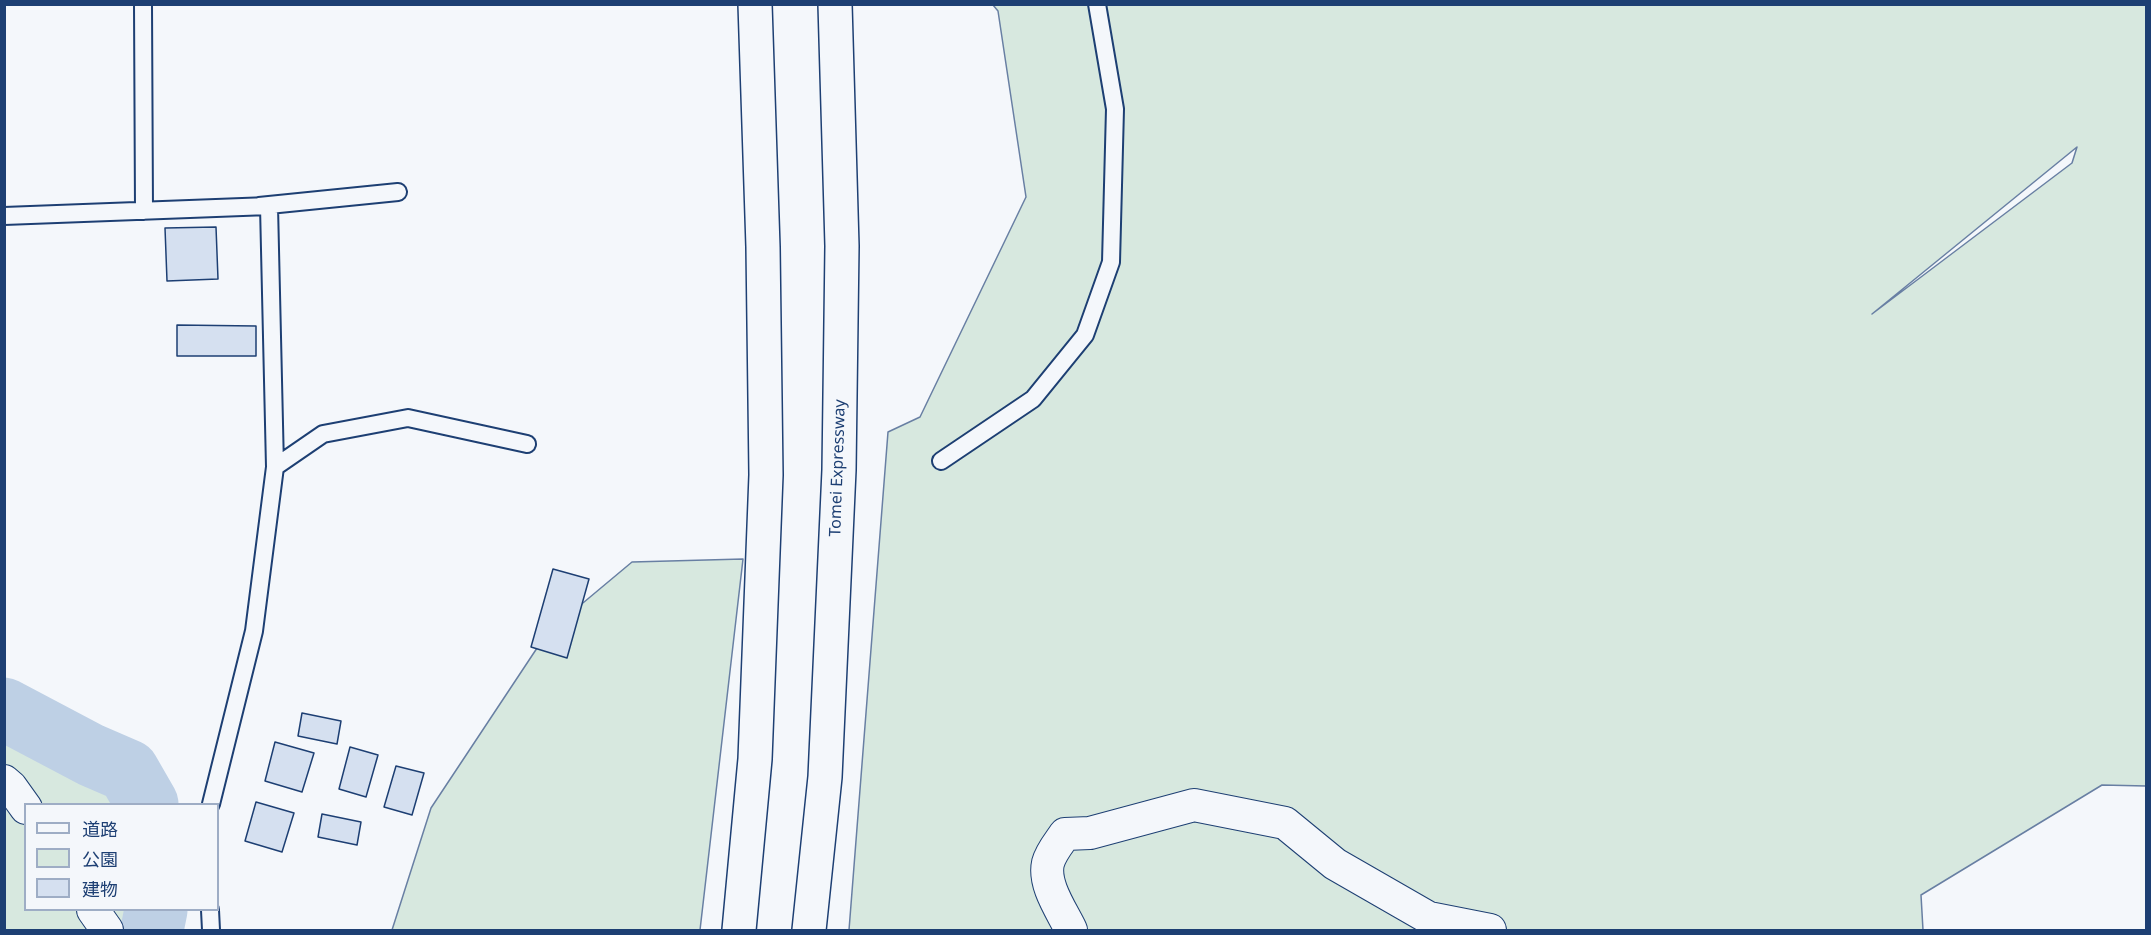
<!DOCTYPE html>
<html>
<head>
<meta charset="utf-8">
<style>
	body { margin:0 }
	#map { position:relative; width:2151px; height:935px; overflow:hidden; background:#f4f7fb; font-family:"Noto Sans","Noto Sans JP",sans-serif }
	canvas { display:block }
	.frame { position:absolute; inset:0; border:6px solid #1d3f73; pointer-events:none }
	.legend { position:absolute; left:24px; top:803px; width:195px; height:108px; box-sizing:border-box; background:#f4f7fb; border:2px solid #9eadc5; margin:0; padding:8px 10px; list-style:none; font-size:18px; color:#1d3f73 }
	.legend li { display:flex; align-items:center; gap:12px; height:30px }
	.legend b { width:30px; border:2px solid #9eadc5 }
</style>
</head>
<body>
<div id="map">
<canvas width="2151" height="935"></canvas>
<div class="frame"></div>
<ul class="legend">
<li><b style="height:8px;background:#f4f7fb"></b>道路</li>
<li><b style="height:16px;background:#d7e8df"></b>公園</li>
<li><b style="height:16px;background:#d5e0f0"></b>建物</li>
</ul>
</div>
<script>
const g = document.querySelector('canvas').getContext('2d');
g.lineJoin = 'round';
function fill(path, color) { g.fillStyle = color; g.fill(path, 'evenodd'); }
function strokePath(path, color, width, dash) { g.strokeStyle = color; g.lineWidth = width; g.lineCap = dash ? 'butt' : 'round'; g.setLineDash(dash || []); g.stroke(path); }
function drawText(font, color, halo, rows, align = 'center') {
  g.font = font + ' "Noto Sans",sans-serif'; g.lineWidth = 4.5; g.setLineDash([]); g.textBaseline = 'middle'; g.strokeStyle = halo; g.fillStyle = color; for (const [text, x, y, turn = 0] of rows) {
    g.save(); g.translate(x, y); g.rotate((+turn || 0) * Math.PI / 180); g.textAlign = isNaN(turn) ? turn : align; if (halo) g.strokeText(text, 0, 0); g.fillText(text, 0, 0); g.restore();
  }
}
const green = new Path2D(`
	M993,5H2146V786L2102,785L1921,895L1923,930H849L888,432L920,417L1026,197L998,11ZM2077,147L2072,163L1872,314Z
	M743,559L700,930H392L431,808L547,633L632,562Z
	M4,717L141,800V804H26V910H156L159,930H5Z`);
fill(green, '#d7e8df');
strokePath(green, '#687fa3', 1.5);
strokePath(new Path2D(`
	M4,709L91,755L128,771L147,804
	M152,930L156,910`), '#bed0e5', 63);
const building = new Path2D(`
	M216,227L218,279L167,281L165,228Z
	M177,325L256,326V356H177Z
	M553,569L589,579L567,658L531,647Z
	M302,713L341,721L337,744L298,736Z
	M275,742L314,753L302,792L265,781Z
	M350,747L378,755L366,797L339,789Z
	M396,766L424,773L412,815L384,807Z
	M256,802L294,813L282,852L245,841Z
	M322,814L361,822L357,845L318,837Z`);
fill(building, '#d5e0f0');
strokePath(building, '#1d3f73', 1.5);
const service = new Path2D(`
	M143,4L144,211
	M259,206L398,192
	M4,216L269,206L275,467
	M941,461L1033,399L1085,335L1111,262L1115,109L1097,4
	M211,804L254,631L275,467L323,434L408,418L527,444
	M210,910L211,930`);
const minor = new Path2D(`
	M4,781L11,787L26,808
	M93,910L107,930
	M1071,930C1062,911 1043,885 1048,863C1051,852 1059,843 1065,834L1090,833L1194,805L1285,823L1335,864L1429,918L1490,930`);
const motorway = new Path2D(`
	M739,930L755,759L766,475L763,247L755,4
	M809,930L825,777L839,470L842,246L835,4`);
strokePath(service, '#1d3f73', 20);
strokePath(minor, '#1d3f73', 34);
strokePath(motorway, '#1d3f73', 36);
strokePath(service, '#f4f7fb', 16);
strokePath(minor, '#f4f7fb', 32);
strokePath(motorway, '#f4f7fb', 33);
drawText('16px', '#1d3f73', '#f4f7fb', [
	["Tomei Expressway",838,468,-88]
]);
</script>
</body>
</html>
